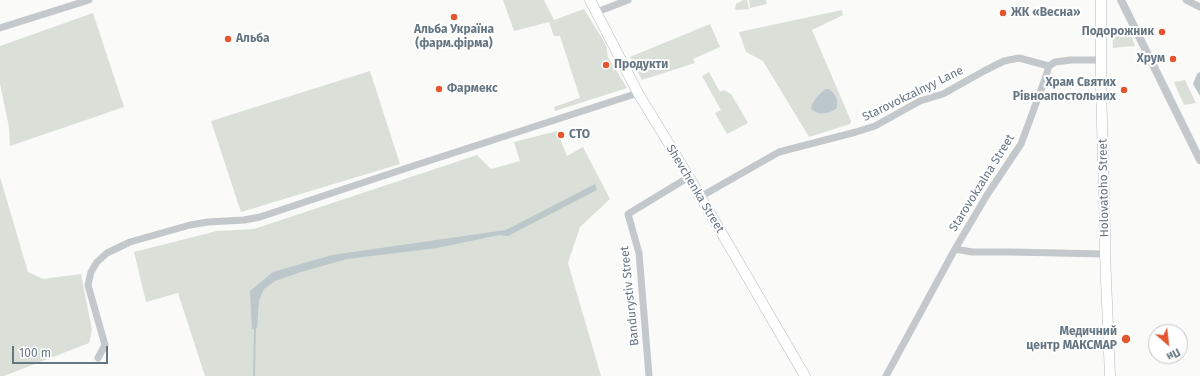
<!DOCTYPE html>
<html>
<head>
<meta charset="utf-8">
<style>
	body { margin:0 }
	#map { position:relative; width:1200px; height:376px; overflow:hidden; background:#fafaf8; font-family:"Fira Sans",sans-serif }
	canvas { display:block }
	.north { position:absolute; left:1148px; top:324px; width:40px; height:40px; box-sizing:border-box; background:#fff; border:1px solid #c1c8cd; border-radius:50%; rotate:152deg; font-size:11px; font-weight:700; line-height:16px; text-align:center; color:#657683 }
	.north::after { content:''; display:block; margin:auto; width:14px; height:18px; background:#e4572e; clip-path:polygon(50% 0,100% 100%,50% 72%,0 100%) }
	.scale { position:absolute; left:12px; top:346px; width:96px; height:18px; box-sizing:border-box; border:2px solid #657683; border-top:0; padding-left:5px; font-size:12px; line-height:14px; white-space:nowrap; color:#657683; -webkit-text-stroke:3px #fff; paint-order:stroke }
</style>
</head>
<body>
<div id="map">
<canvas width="1200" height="376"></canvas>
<div class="north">Пн</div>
<div class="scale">100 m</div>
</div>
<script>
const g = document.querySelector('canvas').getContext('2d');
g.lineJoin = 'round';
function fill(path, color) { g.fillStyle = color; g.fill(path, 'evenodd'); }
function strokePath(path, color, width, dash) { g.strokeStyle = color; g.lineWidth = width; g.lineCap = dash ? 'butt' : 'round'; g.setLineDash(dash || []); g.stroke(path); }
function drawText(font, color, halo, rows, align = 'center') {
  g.font = font + ' "Fira Sans",sans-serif'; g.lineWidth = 4; g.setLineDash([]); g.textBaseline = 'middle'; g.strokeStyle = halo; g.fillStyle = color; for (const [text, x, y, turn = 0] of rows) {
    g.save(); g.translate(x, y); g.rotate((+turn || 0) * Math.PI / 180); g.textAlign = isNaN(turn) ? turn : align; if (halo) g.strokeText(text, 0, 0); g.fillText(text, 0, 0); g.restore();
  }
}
fill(new Path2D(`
	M503,0H544L554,20L584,9L606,45L608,57L627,88L555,111L554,107L580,98L560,36H554L549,22L514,31Z
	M743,0H747L749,9L737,10L735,9L736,4Z
	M749,0H766L767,4L750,8Z
	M842,10L843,15L812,30L851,121L850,124L809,137L763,61L746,52L739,32Z
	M93,13L124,107L10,146L9,127L0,84V46Z
	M710,24L720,47L693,59L695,63L642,80L630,57Z
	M1112,30H1129L1135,46L1113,48Z
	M370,71L400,164L241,212L211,121Z
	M709,72L720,92L724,90L731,94L748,123L727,134L715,113L721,110L702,76Z
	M1185,80L1196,103L1184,105L1174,82Z
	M557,131L567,156L583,147L610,199L580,227L568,263L601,376H205L178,293L146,302L134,252L217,231L254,229L477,155L491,169L520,161L514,142Z
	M0,177L28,272L43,279L81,274L92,330L89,343L4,376H0Z`), '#dadfd7');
fill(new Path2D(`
	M1200,72V96L1193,84L1197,74Z
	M826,89H829C836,95 838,99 837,108C829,114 820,116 811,109C812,101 819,94 826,89Z
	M595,184L597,190L508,236L499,235L437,248L347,259L301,272L275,281L264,289L259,301L257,328L252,329L250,291L273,272L332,255L506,230Z`), '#bbc7cb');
strokePath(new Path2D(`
	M254,376L255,328`), '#bbc7cb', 2);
const secondary = new Path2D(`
	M590,0L638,93L689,177L805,376
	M1101,0V85L1105,233V254L1110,376`);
strokePath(secondary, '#b3babf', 11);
strokePath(new Path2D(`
	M1186,0L1200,7
	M597,12L628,0
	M0,28L89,0
	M700,197L779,152L856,132L875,126L920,101L943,94L984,71L1004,61L1019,58L1049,66
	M955,249L972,252H1011L1105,254
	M98,358L105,345L88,285L91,272L97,262L107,253L130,242L190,225L208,222L244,220L260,217L410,167L638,93
	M649,376L639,253L628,214L689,177
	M886,376L955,249L987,195L1021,144L1045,79L1049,66L1055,62L1071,60H1102`), '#c3c8cc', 7);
strokePath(new Path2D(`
	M1121,0L1200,160`), '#c3c8cc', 8);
strokePath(secondary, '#fff', 10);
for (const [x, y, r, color] of [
	[1003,13,4,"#e4572e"],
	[454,17,4,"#e4572e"],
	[1162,32,4,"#e4572e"],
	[228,39,4,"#e4572e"],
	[1173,59,4,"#e4572e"],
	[606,65,4,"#e4572e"],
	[439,89,4,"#e4572e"],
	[1124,90,4,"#e4572e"],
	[561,135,4,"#e4572e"],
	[1126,339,5,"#e4572e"]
]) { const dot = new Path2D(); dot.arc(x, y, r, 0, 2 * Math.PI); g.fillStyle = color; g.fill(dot); strokePath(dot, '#fff', 1.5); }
drawText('bold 12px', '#657683', '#fff', [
	["ЖК «Весна»",1011,13],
	["Альба Україна",454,30,"center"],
	["(фарм.фірма)",454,44,"center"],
	["Подорожник",1154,32,"right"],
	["Альба",236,39],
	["Хрум",1165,59,"right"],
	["Продукти",614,65],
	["Храм Святих",1116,83,"right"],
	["Рівноапостольних",1116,97,"right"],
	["Фармекс",447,89],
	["СТО",569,135],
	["Медичний",1117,332,"right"],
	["центр МАКСМАР",1117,346,"right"]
], 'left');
drawText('12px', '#657683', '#fff', [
	["Starovokzalnyy Lane",913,94,-26],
	["Starovokzalna Street",982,183,-58],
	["Holovatoho Street",1104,188,-91],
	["Shevchenka Street",695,189,59],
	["Bandurystiv Street",630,296,-96]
]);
</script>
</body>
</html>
